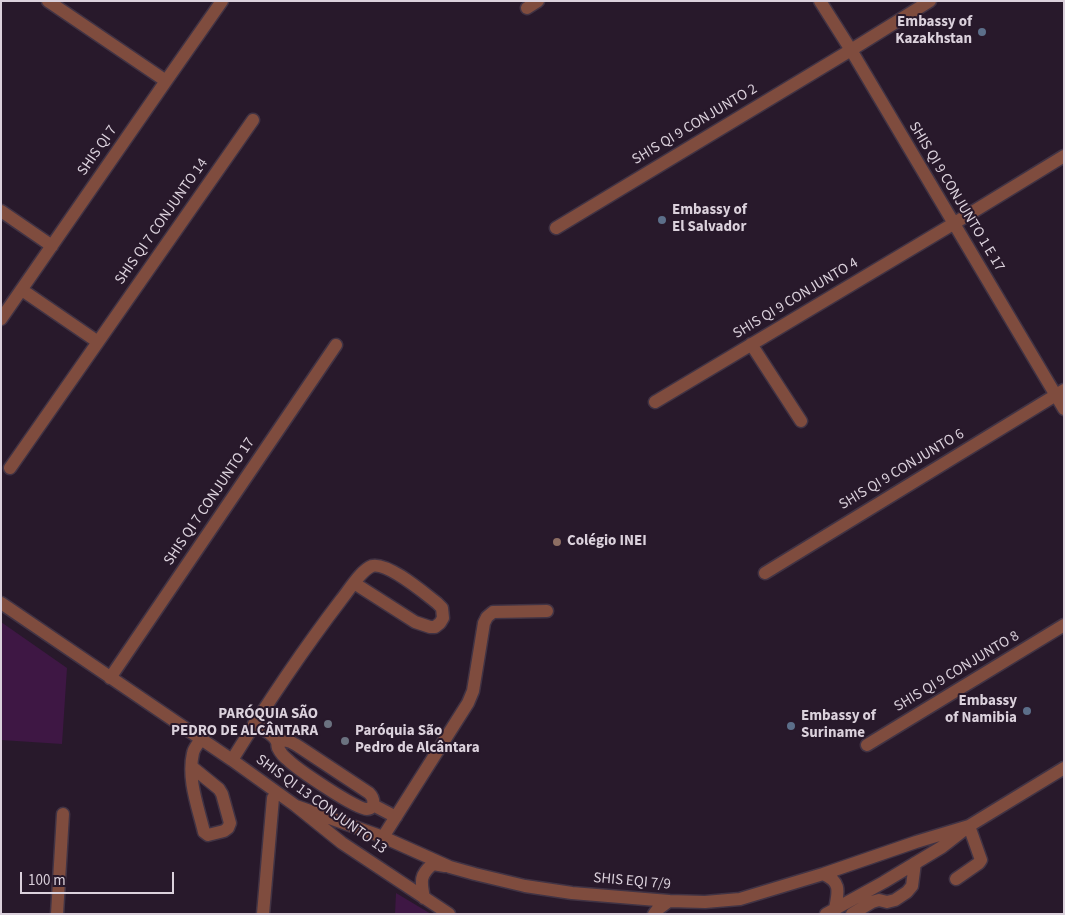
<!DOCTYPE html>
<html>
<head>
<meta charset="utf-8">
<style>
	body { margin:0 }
	#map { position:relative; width:1065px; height:915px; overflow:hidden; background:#28192b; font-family:"Source Sans 3",sans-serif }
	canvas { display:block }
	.frame { position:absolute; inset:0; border:2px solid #dbd1dc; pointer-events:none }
	.scale { position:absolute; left:20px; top:872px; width:154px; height:22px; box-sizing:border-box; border:2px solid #dbd1dc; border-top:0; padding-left:6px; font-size:15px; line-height:18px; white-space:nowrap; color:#dbd1dc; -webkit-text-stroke:4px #28192b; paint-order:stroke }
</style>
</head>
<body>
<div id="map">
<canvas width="1065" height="915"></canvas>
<div class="frame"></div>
<div class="scale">100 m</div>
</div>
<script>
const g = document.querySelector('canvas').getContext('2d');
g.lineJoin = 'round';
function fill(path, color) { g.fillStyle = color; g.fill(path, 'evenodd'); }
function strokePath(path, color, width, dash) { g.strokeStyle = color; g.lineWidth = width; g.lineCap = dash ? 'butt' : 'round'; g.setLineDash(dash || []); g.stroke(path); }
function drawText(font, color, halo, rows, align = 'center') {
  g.font = font + ' "Source Sans 3",sans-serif'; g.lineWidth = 4; g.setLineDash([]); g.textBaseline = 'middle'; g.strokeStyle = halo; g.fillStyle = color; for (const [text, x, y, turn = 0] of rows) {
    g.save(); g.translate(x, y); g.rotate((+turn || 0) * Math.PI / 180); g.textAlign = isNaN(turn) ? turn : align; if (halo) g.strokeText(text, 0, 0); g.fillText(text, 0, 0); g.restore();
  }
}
fill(new Path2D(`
	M1,622L67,668L62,744L1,740Z
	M396,893L431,914H395Z`), '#3e1744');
const minor = new Path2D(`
	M48,1L166,81
	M820,1L851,50L1064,409
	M527,8L538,1
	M1,211L52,246
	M556,228L851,50L930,1
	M22,290L98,342
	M1,319L166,81L222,1
	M751,344L801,421
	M655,402L953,224L1064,156
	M10,468L253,120
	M765,573L1064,390
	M1,603L232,760L296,806L342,843L449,914
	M110,678L336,345
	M254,724C261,728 272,733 276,740C279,746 276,741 278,748C280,752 284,757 288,760C297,769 357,810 367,809C371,809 371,808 373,805
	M277,742C287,738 293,743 301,748L369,793C373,797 374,800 373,805
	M867,745L1064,625
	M232,760C266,705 302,651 341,600C349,590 361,570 372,566C388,562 424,593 437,603L442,608L443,618L440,623L435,627H430L415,622L354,583
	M192,767L219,789L222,794L230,823L228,828L224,831L208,835L204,832C198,807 187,779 193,753C194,748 198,744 201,739
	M373,805L396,817
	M296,806L383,837L450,867L475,874L525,886L572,893L669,901L705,902L740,899L823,874L916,842L969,826
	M383,837L468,703L473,691L484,623L487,617L493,612L547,611
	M823,874C842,882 838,892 835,909
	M956,879L979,863L981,860L969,826
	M424,898C421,882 419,875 433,864L445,866
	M57,914L63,814
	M263,914L273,798
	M654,914L657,910L669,901
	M826,914L884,882L942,847L969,826L1064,768
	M852,914L872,902L879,900L887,902L895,900L907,892L912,886L915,863`);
strokePath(minor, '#413344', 15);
strokePath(minor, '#7f4c3e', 12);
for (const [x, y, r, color] of [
	[982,32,5,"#5c6f8a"],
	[662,220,5,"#5c6f8a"],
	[557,542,5,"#8d6e63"],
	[1027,711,5,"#5c6f8a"],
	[328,724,5,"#6b7280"],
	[791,726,5,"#5c6f8a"],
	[345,741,5,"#6b7280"]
]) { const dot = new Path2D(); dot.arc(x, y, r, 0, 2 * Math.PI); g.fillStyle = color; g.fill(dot); strokePath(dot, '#28192b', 2); }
drawText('bold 15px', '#dbd1dc', '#28192b', [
	["Embassy of",972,23,"right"],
	["Kazakhstan",972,40,"right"],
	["Embassy of",672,211],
	["El Salvador",672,228],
	["Colégio INEI",567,542],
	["Embassy",1017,702,"right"],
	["of Namibia",1017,719,"right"],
	["PARÓQUIA SÃO",318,715,"right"],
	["PEDRO DE ALCÂNTARA",318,732,"right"],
	["Embassy of",801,717],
	["Suriname",801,734],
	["Paróquia São",355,732],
	["Pedro de Alcântara",355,749]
], 'left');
drawText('15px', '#dbd1dc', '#28192b', [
	["SHIS QI 9 CONJUNTO 2",695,125,-31],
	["SHIS QI 7",98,151,-55],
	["SHIS QI 9 CONJUNTO 1 E 17",956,197,59],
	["SHIS QI 7 CONJUNTO 14",162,222,-55],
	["SHIS QI 9 CONJUNTO 4",796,299,-31],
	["SHIS QI 9 CONJUNTO 6",902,470,-31],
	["SHIS QI 7 CONJUNTO 17",210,502,-56],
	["SHIS QI 9 CONJUNTO 8",957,672,-31],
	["SHIS QI 13 CONJUNTO 13",321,805,36],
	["SHIS EQI 7/9",632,882,5]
]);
</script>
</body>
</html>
